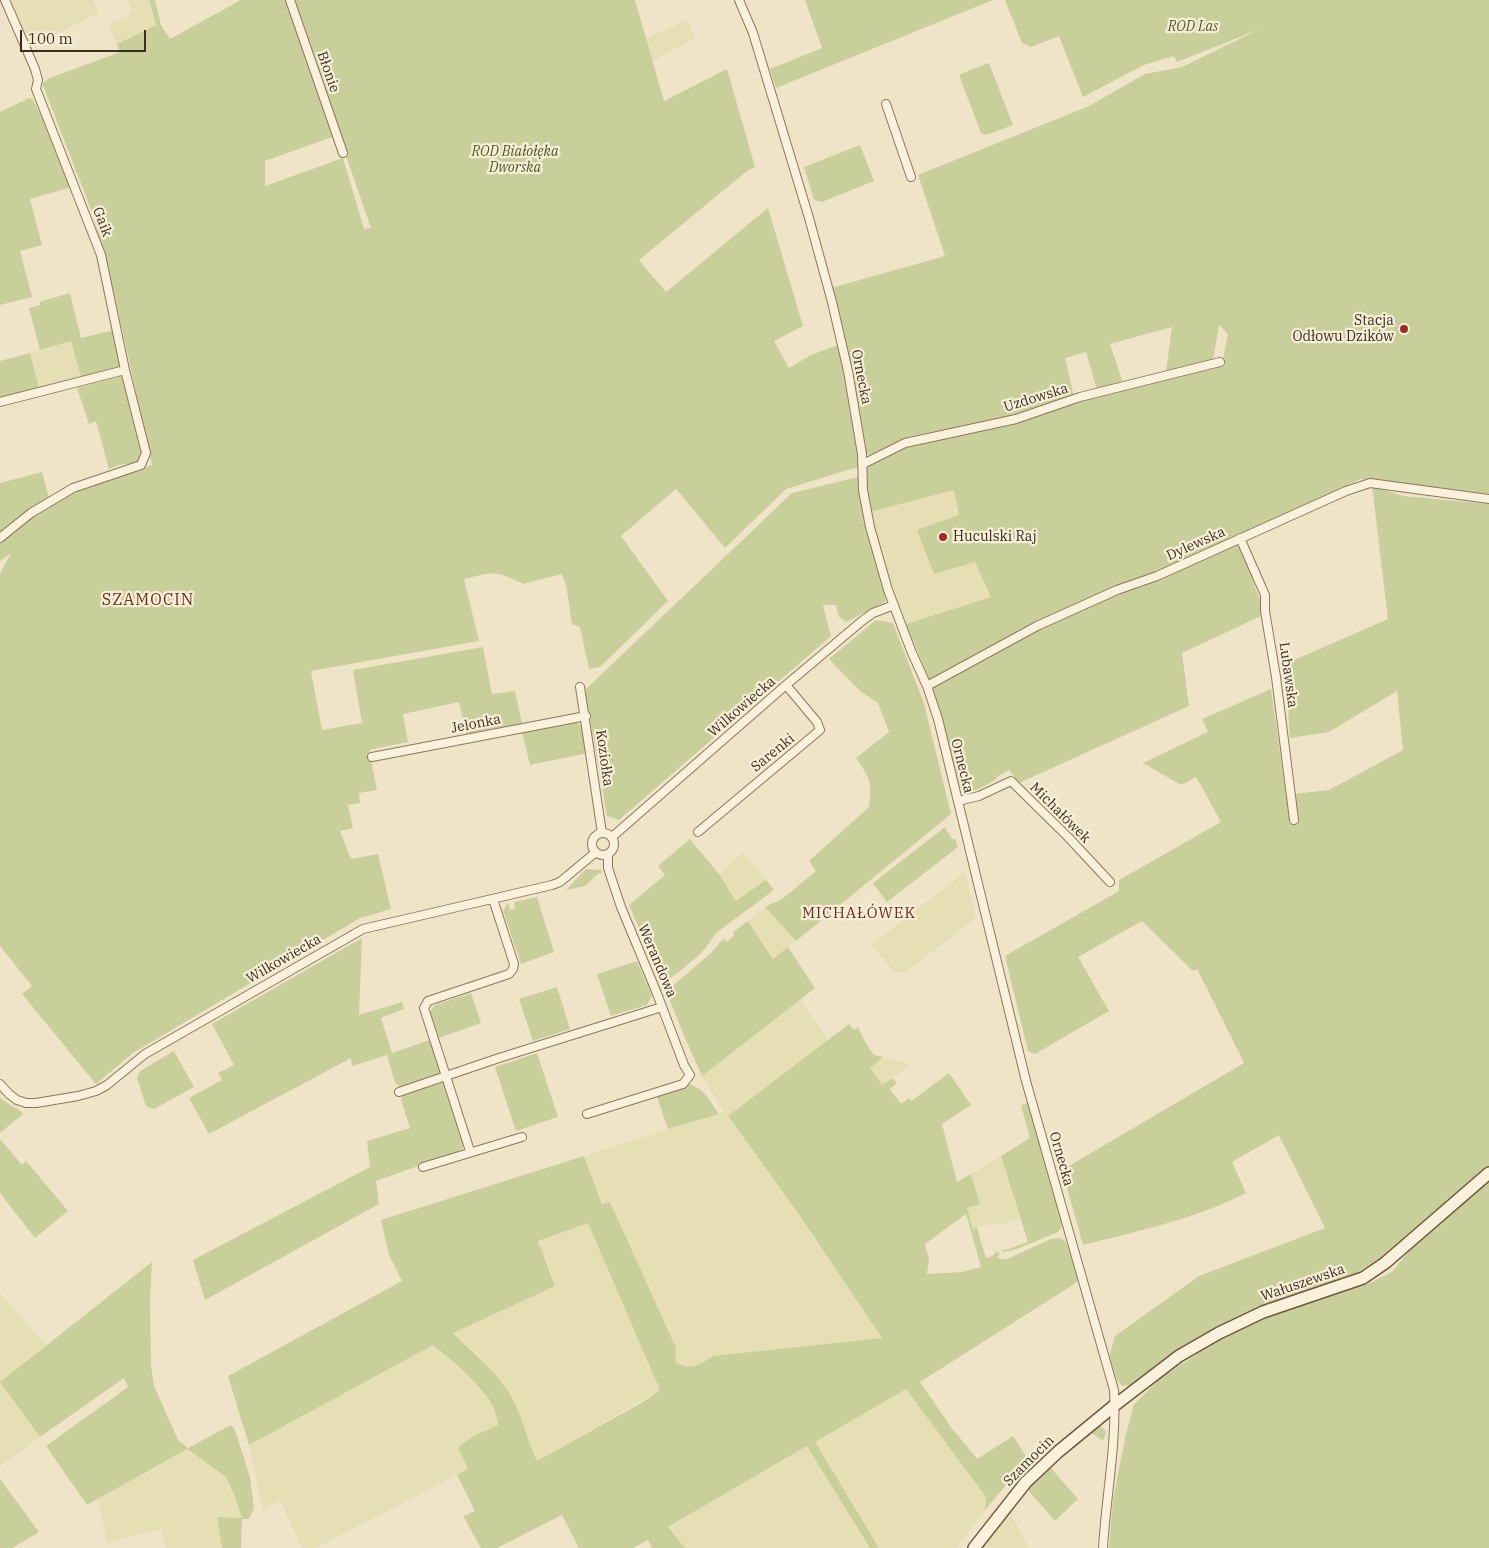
<!DOCTYPE html>
<html>
<head>
<meta charset="utf-8">
<style>
	body { margin:0 }
	#map { position:relative; width:1489px; height:1548px; overflow:hidden; background:#f0e4c8; font-family:"IBM Plex Serif",serif }
	canvas { display:block }
	.scale { position:absolute; left:20px; top:30px; width:126px; height:22px; box-sizing:border-box; border:2px solid #3d2e20; border-top:0; padding-left:6px; font-size:15px; line-height:18px; white-space:nowrap; color:#3d2e20; -webkit-text-stroke:4px #f7eed8; paint-order:stroke }
</style>
</head>
<body>
<div id="map">
<canvas width="1489" height="1548"></canvas>
<div class="scale">100 m</div>
</div>
<script>
const g = document.querySelector('canvas').getContext('2d');
g.lineJoin = 'round';
function fill(path, color) { g.fillStyle = color; g.fill(path, 'evenodd'); }
function strokePath(path, color, width, dash) { g.strokeStyle = color; g.lineWidth = width; g.lineCap = dash ? 'butt' : 'round'; g.setLineDash(dash || []); g.stroke(path); }
function drawText(font, color, halo, rows, align = 'center') {
  g.font = font + ' "IBM Plex Serif",serif'; g.lineWidth = 4.5; g.setLineDash([]); g.textBaseline = 'middle'; g.strokeStyle = halo; g.fillStyle = color; for (const [text, x, y, turn = 0] of rows) {
    g.save(); g.translate(x, y); g.rotate((+turn || 0) * Math.PI / 180); g.textAlign = isNaN(turn) ? turn : align; if (halo) g.strokeText(text, 0, 0); g.fillText(text, 0, 0); g.restore();
  }
}
fill(new Path2D(`
	M8,0H93L99,13L29,46Z
	M127,0H149L156,25L117,44L108,24L128,16L132,10Z
	M687,20L695,38L653,61L646,39Z
	M71,341L81,377L39,388L30,353Z
	M954,490L968,545L991,597L906,624L892,588L870,512Z
	M743,853L766,880L736,901L719,874Z
	M965,872L976,918L906,972L895,973L871,945Z
	M765,907L796,941L774,959L748,921Z
	M800,999L828,1040L728,1116L798,1213L882,1338L713,1356L697,1366L684,1367L675,1362L609,1202L603,1204L584,1156L724,1112L702,1076Z
	M883,1057L905,1063L908,1067L882,1085L869,1067Z
	M1001,1156L1020,1218L999,1225L991,1224L973,1229L967,1208L980,1204L971,1174Z
	M588,1222L660,1390L537,1461L511,1397L500,1381L476,1353L453,1333L555,1282L538,1241Z
	M0,1293L46,1345L0,1382Z
	M433,1345L476,1383L498,1415V1425L474,1436L469,1469L315,1548H302L280,1501L266,1507L263,1511L249,1445Z
	M0,1382L40,1437L0,1466Z
	M906,1389L986,1497L985,1510L956,1548H879L814,1442Z
	M808,1446L870,1548H685L667,1528Z
	M186,1449L226,1477L235,1497L242,1518L217,1517L222,1548H165L161,1529L107,1542L98,1499Z
	M1010,1512L1029,1548H982Z`), '#e6deb5');
fill(new Path2D(`
	M149,0H155L161,25L170,39L241,0H287L335,136L265,161V186L343,158L364,229L371,228L292,0H635L664,101L727,69L755,167L747,171L639,260L666,292L768,208L803,326L774,341L789,368L811,355L838,345L859,453L858,467L786,489L725,548L676,489L621,536L668,601L600,667L589,669L580,627L572,624L566,585L562,574L523,584C495,570 494,572 464,579L479,641L311,671L322,730L362,723L353,670L483,647L492,694L515,691L522,723L466,734L459,702L403,714L408,742L369,750L377,790L359,793L360,803L348,805L353,828L340,831L351,859L378,854L391,909L360,918L133,1053L96,1084L22,994L32,986L0,946V574L11,553L0,561V542C9,534 18,526 27,519C65,493 109,479 152,465L114,292L92,212L42,83L50,78L120,52L117,44L156,25Z
	M805,0H993L776,88L770,69L822,48Z
	M1005,0H1489V494L1361,479L1237,536L1260,601L1261,616L1182,653L1189,706L1019,783L1009,770L998,776L995,780L979,789L967,793L960,787L933,688L906,624L991,597L975,562L934,574L917,530L959,515L954,490L870,512L866,471L872,461L895,450L1075,400L1222,364L1228,334L1219,325L1213,361L1166,372L1172,327L1110,344L1123,383L1097,390L1086,352L1065,358L1074,397L1014,416L911,436L871,455L865,453L831,288L945,256L918,175L1089,106L1145,74L1182,67L1260,29L1177,62L1174,56L1144,65L1083,97L1059,36L1031,47L1022,43Z
	M989,63L1013,125L986,135L981,133L960,78V74Z
	M29,98L33,100L48,129L72,187L30,199L42,245L20,251L32,297L0,305V112Z
	M860,145L874,181L822,202L814,200L804,167Z
	M70,293L81,338L114,330L121,366L81,377L71,341L40,350L29,308L40,305L39,302Z
	M30,353L39,388L0,398V361Z
	M123,376L142,457L137,463L119,465L109,469L96,421L89,424L77,388Z
	M42,472L49,498L0,534V483Z
	M858,477C858,489 860,503 863,515C871,543 889,572 885,602L846,622L839,617L836,605H823L831,636L619,820L607,816L585,690L792,493Z
	M1372,486L1404,496L1489,504V1167L1398,1247L1358,1272L1299,1293L1234,1320L1134,1385L1122,1386L1117,1380L1110,1359V1354L1115,1336L1199,1276L1325,1228L1279,1135L1232,1162L1246,1193C1195,1219 1138,1231 1083,1245L1062,1170L1244,1063L1197,969L1193,971L1142,921L1078,957L1109,1011L1035,1054L1028,1051L1005,956L1119,891V880L1221,822L1196,777L1181,785L1143,763L1208,732L1202,719L1271,689L1286,795L1329,790L1403,750L1397,691L1329,732L1290,738L1285,664L1388,619Z
	M876,620L893,623L924,703L951,814L796,941L765,907L782,899L816,871L809,861L869,807C873,782 869,777 856,758L889,732L878,703L860,691L829,659Z
	M576,722C586,728 586,742 588,753L530,765L522,732Z
	M945,827L952,839H955L958,847L887,902L873,883Z
	M690,839L719,874L736,901L766,880L774,890L716,933L705,949L697,957L666,982L661,981L629,905L665,875L658,866Z
	M586,869L601,870L602,873L598,874L585,886L566,890Z
	M537,897L554,952L521,964L503,911L508,903L510,910L515,908L514,902Z
	M748,921L773,959L788,947L815,988L702,1076L684,1036L668,996L669,989L712,952L723,939L727,942L734,935L733,932Z
	M362,938L359,1015L402,1002L404,1009L381,1018L392,1053L430,1040L440,1070L438,1075L401,1087L395,1083L387,1055L352,1066L351,1058L209,1134L189,1098L222,1080L218,1073L234,1065L212,1024Z
	M637,961L652,996L647,1005L611,1016L597,974Z
	M557,987L570,1029L533,1041L519,999Z
	M471,993L481,1023L439,1038L430,1012L435,1005Z
	M849,1024L854,1030L858,1027L865,1042L874,1055L883,1057L870,1068L882,1085L893,1078L897,1083L890,1089L901,1104L909,1098L911,1101L914,1099L949,1073L971,1105L942,1124L957,1182L971,1174L980,1204L967,1208L973,1229L977,1228L986,1258L994,1255L996,1251L1000,1254L997,1257L1001,1259H1007L1051,1239L1060,1238L1066,1242L1079,1281L920,1382L955,1433H956L977,1459L1013,1436L1031,1464L1007,1484L985,1510L986,1497L906,1389L815,1442L879,1548H870L807,1446L668,1527L685,1548H652L648,1540L633,1548H579L562,1515L497,1548H481L463,1516L475,1511L457,1475L468,1469L458,1447L474,1436L498,1425C498,1396 454,1363 433,1345L249,1445L228,1376L402,1281L389,1255L381,1220L584,1156L602,1204L610,1202L676,1348L675,1362C691,1371 699,1365 713,1356L882,1338L798,1213L728,1116ZM966,1214L981,1267L962,1272L927,1274L929,1259L925,1244ZM588,1223L660,1390L643,1402L537,1461C527,1440 522,1415 511,1396C496,1371 473,1353 453,1333L555,1286L538,1241Z
	M174,1051L194,1087L154,1109L146,1106L137,1078L140,1071Z
	M537,1053L558,1117L516,1131L495,1067Z
	M442,1083L446,1086L464,1140L463,1148L458,1152L376,1181L379,1204L205,1300L193,1260L370,1167L367,1141L410,1128L401,1100L403,1094Z
	M689,1084C704,1088 710,1101 719,1114L668,1129L656,1094Z
	M0,1097C6,1105 17,1106 23,1114L0,1133Z
	M1028,1103L1062,1222L1061,1228L1058,1232L1017,1249L1004,1252L1001,1250H1006L1028,1242L1001,1156L1030,1138L1021,1105Z
	M0,1139L22,1165L26,1161L68,1211L35,1238L0,1193Z
	M1489,1180V1548H1109L1113,1499L1126,1434L1134,1404L1162,1377L1209,1346L1273,1313L1368,1284L1392,1272L1419,1239Z
	M152,1262L150,1299L151,1364L154,1386L178,1440L188,1448L231,1425L235,1430L250,1477L254,1508L249,1519H242L241,1548H222L217,1517L242,1518L235,1497L226,1477L187,1449L87,1505L46,1446L128,1387L124,1378L40,1437L0,1382Z
	M1099,1424L1106,1432L1103,1441L1092,1433L1064,1456L1063,1453Z
	M1050,1467L1078,1499L1055,1521L1027,1489Z
	M0,1479L39,1532L12,1548H0Z`), '#c9cf9b');
const street = new Path2D(`
	M290,0L343,153
	M739,0L753,33L809,218L832,302L848,371L862,454L863,490L870,527L888,590L912,653L927,686L938,719L1026,1081L1114,1390C1117,1443 1106,1496 1103,1548
	M886,104L911,177
	M0,402L125,370
	M863,464L905,443L1016,419L1080,397L1220,362
	M0,538L31,513L73,488L141,465L146,453L125,370L101,255L36,89L38,80L35,69L5,0
	M1240,538L1265,595V611L1276,677L1294,820
	M927,686L1037,626L1117,590L1157,576L1346,491L1370,483L1489,499
	M580,687L602,833
	M372,757L586,716
	M958,801L979,796L1011,781L1068,837L1110,882
	M698,832L820,730L817,722L786,685
	M592 844a11 11 0 1 1 22 0a11 11 0 1 1-22 0Z
	M612,837L786,685L862,621L873,613L894,605
	M0,1084L9,1094L17,1100L26,1103H36L78,1096L96,1091L107,1085L145,1054L363,929L552,885L560,882L596,852
	M399,1092L499,1058L662,1007
	M587,1114L683,1084L690,1075L684,1065L656,991L621,907L608,868V854
	M470,1151L424,1008L428,1001L509,974L513,969L514,964L493,899
	M423,1167L522,1137`);
const secondary = new Path2D(`
	M974,1548L1026,1482L1059,1451L1115,1405L1179,1356L1219,1333L1263,1312L1363,1278L1385,1263L1489,1173`);
strokePath(street, '#8d765c', 10);
strokePath(secondary, '#6f573f', 14);
strokePath(street, '#faf1dc', 8);
strokePath(secondary, '#faf1dc', 11);
for (const [x, y, r, color] of [
	[1404,329,5,"#9e2a2b"],
	[943,537,5,"#9e2a2b"]
]) { const dot = new Path2D(); dot.arc(x, y, r, 0, 2 * Math.PI); g.fillStyle = color; g.fill(dot); strokePath(dot, '#f7eed8', 2); }
drawText('italic 14px', '#4d5a26', '#f7eed8', [
	["ROD Las",1193,27],
	["ROD Białołęka",515,152],
	["Dworska",515,168]
]);
drawText('14px', '#3d2e20', '#f7eed8', [
	["Błonie",328,72,71],
	["Gaik",102,222,69],
	["Ornecka",861,377,79],
	["Uzdowska",1036,398,-17],
	["Dylewska",1196,544,-24],
	["Lubawska",1288,675,82],
	["Wilkowiecka",742,707,-41],
	["Jelonka",476,724,-11],
	["Sarenki",773,753,-39],
	["Koziołka",604,758,82],
	["Ornecka",962,766,76],
	["Michałówek",1060,813,45],
	["Wilkowiecka",284,959,-30],
	["Werandowa",657,961,67],
	["Ornecka",1061,1159,74],
	["Wałuszewska",1303,1283,-19],
	["Szamocin",1029,1461,-45]
]);
drawText('14px', '#3d2e20', '#f7eed8', [
	["Stacja",1394,321],
	["Odłowu Dzików",1394,337],
	["Huculski Raj",953,537,"left"]
], 'right');
g.letterSpacing = '1px';
drawText('15px', '#6b2e1e', '#f7eed8', [
	["MICHAŁÓWEK",859,914]
]);
g.letterSpacing = '0px';
g.letterSpacing = '1px';
drawText('16px', '#6b2e1e', '#f7eed8', [
	["SZAMOCIN",148,600]
]);
g.letterSpacing = '0px';
</script>
</body>
</html>
